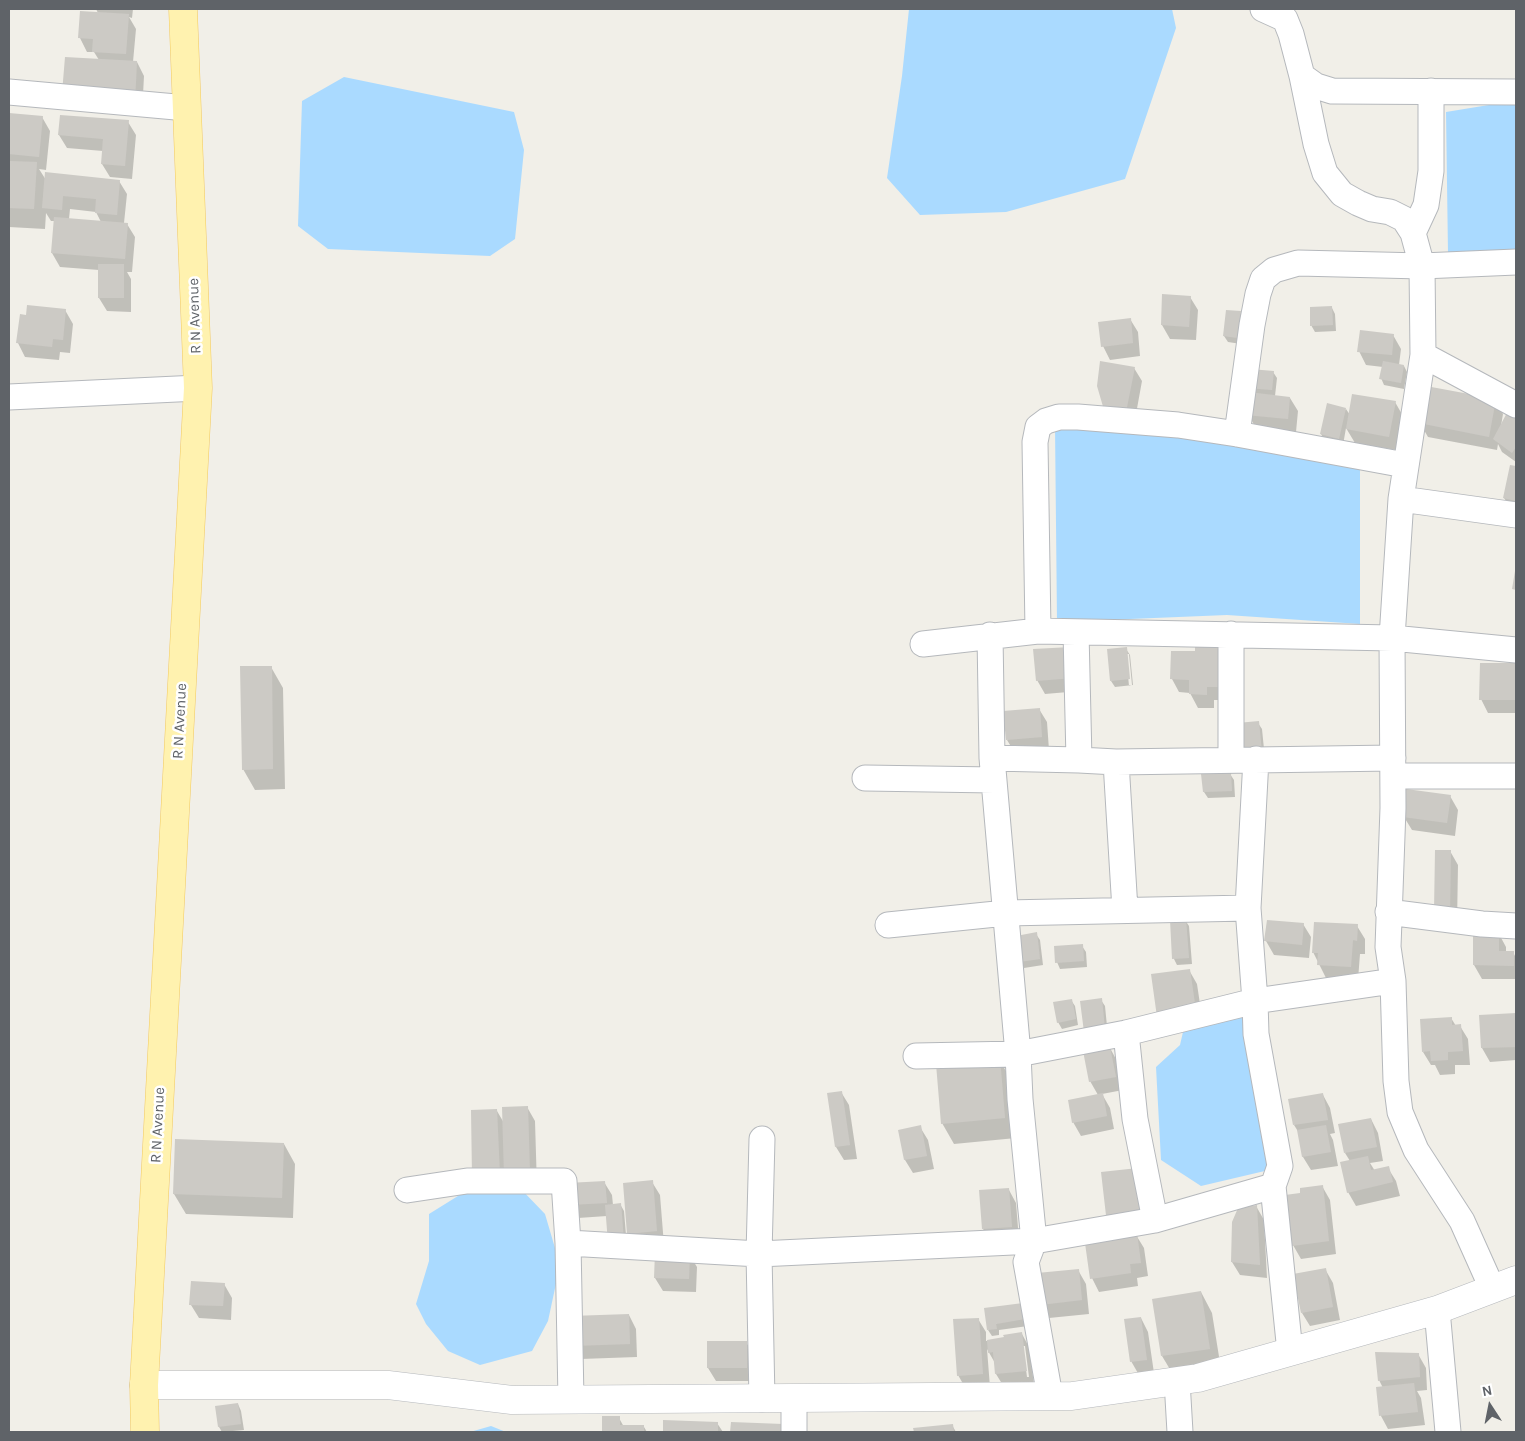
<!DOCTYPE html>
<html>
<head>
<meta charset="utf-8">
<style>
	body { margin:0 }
	#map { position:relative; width:1525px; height:1441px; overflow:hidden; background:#f1efe8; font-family:Karla,sans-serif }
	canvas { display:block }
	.frame { position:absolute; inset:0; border:10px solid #5f6368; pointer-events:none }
	.north { position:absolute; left:1465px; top:1381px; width:50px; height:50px; -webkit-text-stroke:4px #fff; paint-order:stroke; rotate:349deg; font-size:14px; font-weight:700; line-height:20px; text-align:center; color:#5f6368 }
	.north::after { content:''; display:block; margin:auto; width:18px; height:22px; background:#5f6368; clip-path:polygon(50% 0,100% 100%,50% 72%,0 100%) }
</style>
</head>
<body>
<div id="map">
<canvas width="1525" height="1441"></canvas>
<div class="frame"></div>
<div class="north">N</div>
</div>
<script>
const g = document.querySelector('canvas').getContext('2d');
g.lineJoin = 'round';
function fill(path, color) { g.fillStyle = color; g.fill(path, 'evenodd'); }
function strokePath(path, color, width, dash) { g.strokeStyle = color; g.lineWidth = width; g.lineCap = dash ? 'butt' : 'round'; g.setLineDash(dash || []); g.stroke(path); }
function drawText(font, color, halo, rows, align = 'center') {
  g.font = font + ' Karla,sans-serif'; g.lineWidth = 5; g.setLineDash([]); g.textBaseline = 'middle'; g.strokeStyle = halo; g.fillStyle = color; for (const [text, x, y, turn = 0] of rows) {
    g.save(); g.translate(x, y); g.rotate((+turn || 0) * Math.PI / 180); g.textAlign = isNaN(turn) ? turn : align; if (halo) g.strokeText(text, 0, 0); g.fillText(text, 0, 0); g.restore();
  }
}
fill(new Path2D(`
	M909,9H1172L1176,28L1125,179L1006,212L920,215L887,178L902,76Z
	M344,77L514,112L524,150L515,239L490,256L328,249L298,226L302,101Z
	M1507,102L1516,105V255L1448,253L1446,112Z
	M1055,426L1207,439L1360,469V624L1227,615L1057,622Z
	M1250,1005L1269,1170L1201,1186L1161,1160L1156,1067L1180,1045L1186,1019Z
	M519,1187L545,1214L560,1265L548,1321L532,1351L480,1365L448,1351L426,1324L416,1304L429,1261V1214L466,1191Z
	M491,1426L506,1432H470Z`), '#aadaff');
fill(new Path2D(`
	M96,9H133L132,18L129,17L136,29L133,62H137L144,76L142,114L99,60L94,52H87L80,38L98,13Z
	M9,114L42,117L50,131L46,170L39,169L46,180L119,181L127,194L124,223L127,224L135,237L132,272H127L131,279V312L107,311L99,298V270L60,267L52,253L55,221H51L46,213L45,229L9,227ZM70,209L96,212L101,222L69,219Z
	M128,122L136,135L132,179L110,177L102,164L103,151L67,148L59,135Z
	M1164,295L1190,297L1198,310L1196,340L1170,339L1162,325Z
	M1332,308L1335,314L1336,331L1315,332L1311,325Z
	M65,310L73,324L70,353L60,352L59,360L25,357L18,343L27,316Z
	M1240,313L1244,319L1241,344L1228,342L1224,336Z
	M1130,319L1138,332L1140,356L1110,360L1103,346Z
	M1393,335L1401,349L1399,365L1404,366L1407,372L1404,389L1384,385L1381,378L1383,367L1366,365L1359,351Z
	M1134,368L1142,381L1134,425L1113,423Z
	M1273,372L1277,378L1275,396L1290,398L1298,411L1296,432L1256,428L1248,414L1250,387Z
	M1495,400L1503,414L1501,426L1516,416V462L1502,452L1498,444L1497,450L1428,437L1420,423Z
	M1395,402L1403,416L1396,450L1355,443L1346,428L1343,445L1325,441L1321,434L1346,409L1350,415Z
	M1511,466L1516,467V506L1508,504L1504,498Z
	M1126,649L1130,655L1133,685L1115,687L1111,681ZM1126,654H1129L1132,685L1129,686Z
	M1035,651L1080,691L1045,694L1037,680Z
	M1197,653L1230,700H1214V708H1198L1190,693L1179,692L1172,679Z
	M1481,664H1516V713H1488L1481,699Z
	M271,667L283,688L285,789L255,790L243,769Z
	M1039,709L1047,722L1049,750L1015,753L1007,740Z
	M1258,723L1262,729L1265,759L1241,755Z
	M1230,774L1234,780L1235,797L1208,798L1204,792L1203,775Z
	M1450,796L1458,810L1455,836L1412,830L1404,817Z
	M1450,851L1458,865L1457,925H1443Z
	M1185,920L1189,926L1192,964L1177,965L1174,959L1171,921Z
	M1303,924L1311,937L1309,958L1274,955L1266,941Z
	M1357,926L1365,939V954H1360L1358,980L1326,978L1313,952Z
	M1036,934L1040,940L1043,965L1024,968L1020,961Z
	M1474,934H1499L1506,947V952H1513L1516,958V979H1482L1474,965Z
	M1082,946L1086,952L1087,967L1060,969L1057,962Z
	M1189,970L1197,984L1203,1024L1158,1016Z
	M1071,1000L1075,1006L1078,1025L1062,1029L1058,1022Z
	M1101,1000L1105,1006L1108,1036L1089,1038Z
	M1515,1014L1516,1060L1490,1062L1482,1048L1480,1016Z
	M1451,1018L1456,1026H1460L1468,1039L1470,1065H1455V1074L1440,1075L1435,1065H1431L1423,1052Z
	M1110,1048L1117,1061L1123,1090L1102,1094L1110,1108L1114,1129L1081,1136L1073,1122L1098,1095L1090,1081Z
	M999,1059L1011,1080L1016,1138L954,1144L942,1123Z
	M841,1092L849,1105L857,1159L844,1160L836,1147L829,1094Z
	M1323,1095L1330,1108L1335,1133L1330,1134L1333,1140L1338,1166L1311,1170L1303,1157L1299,1133L1294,1125Z
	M527,1107L535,1121L537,1187L481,1190L497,1111L504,1123Z
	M1371,1119L1378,1133L1383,1161L1370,1163L1375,1171L1388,1168L1396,1181L1400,1196L1356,1206L1348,1192L1350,1161L1345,1153Z
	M920,1127L928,1140L934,1169L913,1173L905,1160L900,1131Z
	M284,1144L295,1164L293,1218L186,1214L174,1194Z
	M604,1182L612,1195L613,1205L620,1204L624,1211L627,1247L607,1216L578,1218L570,1205Z
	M652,1182L660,1195L664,1245L636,1247L629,1234L624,1184Z
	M1322,1186L1330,1200L1336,1254L1301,1259L1293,1245Z
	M1009,1190L1016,1203L1019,1240L991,1242L983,1229Z
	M1256,1206L1264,1220L1267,1278L1240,1275L1232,1262Z
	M1136,1235L1144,1248L1148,1276L1137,1278L1138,1286L1099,1292L1092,1278Z
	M689,1254L697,1267L696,1292L663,1291L655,1278Z
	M1325,1269L1333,1283L1340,1320L1310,1326L1302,1313Z
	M1078,1270L1086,1284L1089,1314L1049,1318L1041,1304Z
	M224,1284L232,1298L231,1320L199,1318L191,1305Z
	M1201,1292L1212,1313L1221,1369L1174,1376L1162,1356Z
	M1022,1304L1028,1326L999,1330V1335L992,1336L988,1330Z
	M629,1315L636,1329L637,1357L581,1359L573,1346Z
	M1141,1318L1148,1332L1154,1373L1139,1375L1131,1361Z
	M978,1319L986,1332V1341L1005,1339L1022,1334L1029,1347L1034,1384L1004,1387L996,1374L995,1363L987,1349L990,1387L966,1389L958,1375ZM1023,1346H1025L1029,1377H1027Z
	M746,1342L754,1356V1381H716L708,1368Z
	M1418,1354L1426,1368L1427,1390L1417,1391L1421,1398L1425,1425L1388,1429L1381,1416L1383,1388L1379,1380Z
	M238,1404L241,1411L244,1430L222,1432L219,1427L216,1407Z
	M603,1418H619L624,1427H644L647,1432H603Z
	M664,1421L717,1423L723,1432H664Z
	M952,1425L956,1432H915V1430Z`), '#0003');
fill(new Path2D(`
	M80,11L129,14L126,54L92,52L93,39L78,38Z
	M65,57L137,61L135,101L62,93Z
	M9,113L43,116L39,157L9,154Z
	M60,115L129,120L125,166L101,164L103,139L58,135Z
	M9,161L37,162L34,209L9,208Z
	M45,172L120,180L117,215L95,213L96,199L63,196L62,210L42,208Z
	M54,217L128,223L125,259L51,253Z
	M98,264H124V298H98Z
	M1162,294L1191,296L1189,327L1161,325Z
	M27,305L66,309L63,340L53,339L52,347L16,343L20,314L26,315Z
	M1332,306L1333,325L1310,326V307Z
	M1226,310L1241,311L1238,338L1223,336Z
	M1131,318L1133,343L1101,347L1098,322Z
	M1360,330L1394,334L1392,355L1357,352Z
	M1100,361L1135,367L1126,412L1104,410L1097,386Z
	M1383,361L1404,365L1401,383L1379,379Z
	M1250,369L1274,371L1272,390L1248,388Z
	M1426,386L1496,399L1489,437L1419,423Z
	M1248,392L1290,397L1288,419L1246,415Z
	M1352,394L1396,401L1389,437L1346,429Z
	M1327,403L1346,408L1339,439L1320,434Z
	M1509,409L1516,415V447L1512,453L1493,439Z
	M1510,465L1516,466V501L1503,498Z
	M1515,571L1516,572V590L1512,589Z
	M1195,644L1225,645L1223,687H1207V695L1189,694V680L1170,679L1171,651H1195Z
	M1071,647L1073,678L1036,681L1033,649Z
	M1127,647L1130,679L1110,681L1107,649Z
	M1480,663H1516V700H1479Z
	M240,666H272L273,769L242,770Z
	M1040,708L1042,737L1006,740L1003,711Z
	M1259,721L1262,753L1240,755L1237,723Z
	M1231,773L1232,791L1203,792L1201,774Z
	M1406,789L1451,795L1447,823L1403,817Z
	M1435,850H1451L1450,911H1434Z
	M1186,919L1189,958L1172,959L1170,920Z
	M1267,920L1304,923L1302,945L1264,941Z
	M1314,922L1358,924L1357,941L1353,940L1351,967L1317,965L1318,953H1312Z
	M1037,932L1040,959L1019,962L1016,936Z
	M1473,932H1499V951H1514V966L1473,965Z
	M1083,944L1084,961L1055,963L1054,946Z
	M1190,969L1196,1011L1157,1017L1151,974Z
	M1102,998L1105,1030L1084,1032L1080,1001Z
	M1072,999L1076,1019L1057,1023L1053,1002Z
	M1516,1013V1047L1481,1048L1479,1015Z
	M1452,1017V1025L1461,1024L1463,1051L1448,1052V1060L1431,1061L1430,1051L1422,1052L1420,1019Z
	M1110,1047L1116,1077L1089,1082L1083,1051Z
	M1000,1058L1005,1118L941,1124L936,1064Z
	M842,1091L850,1145L835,1147L827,1093Z
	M1103,1093L1107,1116L1072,1123L1068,1100Z
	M1323,1093L1328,1120L1293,1125L1288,1099Z
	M528,1106L530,1173L504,1174L502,1107Z
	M497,1109L500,1176L472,1177L471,1110Z
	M1371,1118L1377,1147L1344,1153L1338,1124Z
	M921,1125L927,1156L904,1160L898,1130Z
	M1326,1125L1331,1152L1302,1157L1297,1130Z
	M175,1139L284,1143L282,1198L173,1194Z
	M1368,1156L1371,1170L1389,1166L1393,1182L1347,1193L1340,1162Z
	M1138,1168L1144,1220L1107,1224L1101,1172Z
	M653,1180L657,1231L627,1234L623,1183Z
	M605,1181L607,1203L569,1205L567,1183Z
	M1323,1185L1329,1241L1292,1246L1285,1195L1300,1193V1188Z
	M1009,1188L1012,1227L982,1229L979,1190Z
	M621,1203L624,1241L608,1243L605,1205Z
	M1257,1205L1260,1265L1231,1262L1232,1222L1238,1208Z
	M1137,1233L1141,1263L1130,1264L1131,1273L1090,1279L1084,1236Z
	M655,1252H690L689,1279L654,1278Z
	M1326,1268L1333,1307L1301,1313L1293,1274Z
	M1079,1269L1082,1300L1040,1305L1037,1273Z
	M191,1281L225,1283L223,1306L189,1305Z
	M1201,1291L1210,1349L1161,1356L1152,1299Z
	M1023,1303L1025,1319L996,1324L997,1329L987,1330L984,1308Z
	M629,1314L630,1344L572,1346L571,1316Z
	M1141,1317L1147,1360L1130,1362L1124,1319Z
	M979,1318L983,1374L957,1376L953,1319Z
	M1022,1332L1027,1371L995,1374L993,1352L988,1353L987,1340L1004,1337L1003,1335Z
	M707,1341H747V1368H707Z
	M1375,1352L1419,1353L1420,1377L1378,1381Z
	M1414,1383L1418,1412L1379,1416L1376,1387Z
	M238,1403L241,1424L218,1427L215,1406Z
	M602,1416H620V1425H644V1432H602Z
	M663,1420L718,1422V1432H663Z
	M731,1422L783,1424V1432H730Z
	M953,1424L954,1432H914L913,1428Z`), '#cccac5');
const minor = new Path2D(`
	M1263,9L1285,19L1291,34L1302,76L1316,86L1332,91L1516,92
	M1302,76L1316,144L1325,173L1342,194L1358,203L1372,209L1390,212L1404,219L1413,233L1422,266L1423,355L1401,499L1392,638L1393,808L1388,947L1393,981L1396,1081L1400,1112L1416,1150L1462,1221L1492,1288
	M9,92L187,108
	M1413,233L1426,205L1431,171V91
	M1423,355L1516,405
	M9,397L198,388
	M1237,434L1252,325L1258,294L1263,279L1274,270L1298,263L1422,266L1516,262
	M1401,499L1516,515
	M1038,631L1035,442L1038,427L1046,421L1059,417H1078L1178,425L1237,434L1405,465
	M1076,632L1079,760
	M1231,634V760
	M990,635L992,758L1018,1054L1020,1099L1034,1241L1026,1262L1050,1396
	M923,644L1038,631L1392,638L1516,650
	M992,758L1079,760L1116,762L1393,758
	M1256,759L1248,908L1255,1001L1393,981
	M1116,762L1125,910
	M1393,776H1516
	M865,778L994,780
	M1388,912L1482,924L1516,926
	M888,925L1006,913L1248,908
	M1126,1033L1135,1119L1155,1220
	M916,1056L1018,1054L1126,1033L1255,1001L1256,1034L1280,1166L1273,1186L1290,1352
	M762,1139L759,1254L762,1399
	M407,1190L467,1181H564L568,1243L571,1400
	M568,1243L759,1254L1034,1241L1155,1220L1273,1186
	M1437,1310L1448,1432
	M1177,1381L1180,1432
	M794,1399V1432`);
const tertiary = new Path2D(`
	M144,1385H388L512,1400L1072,1396L1198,1378L1437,1310L1516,1280`);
const primary = new Path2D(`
	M145,1432L144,1385L198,388L183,9`);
strokePath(minor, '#b5b8bc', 27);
strokePath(tertiary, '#b5b8bc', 29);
strokePath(primary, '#f2c960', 29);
strokePath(minor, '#fff', 25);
strokePath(tertiary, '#fff', 28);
strokePath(primary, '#fff2af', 28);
drawText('15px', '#5f6368', '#fff', [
	["R N Avenue",195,316,-92],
	["R N Avenue",180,721,-87],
	["R N Avenue",158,1125,-87]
]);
</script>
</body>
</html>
